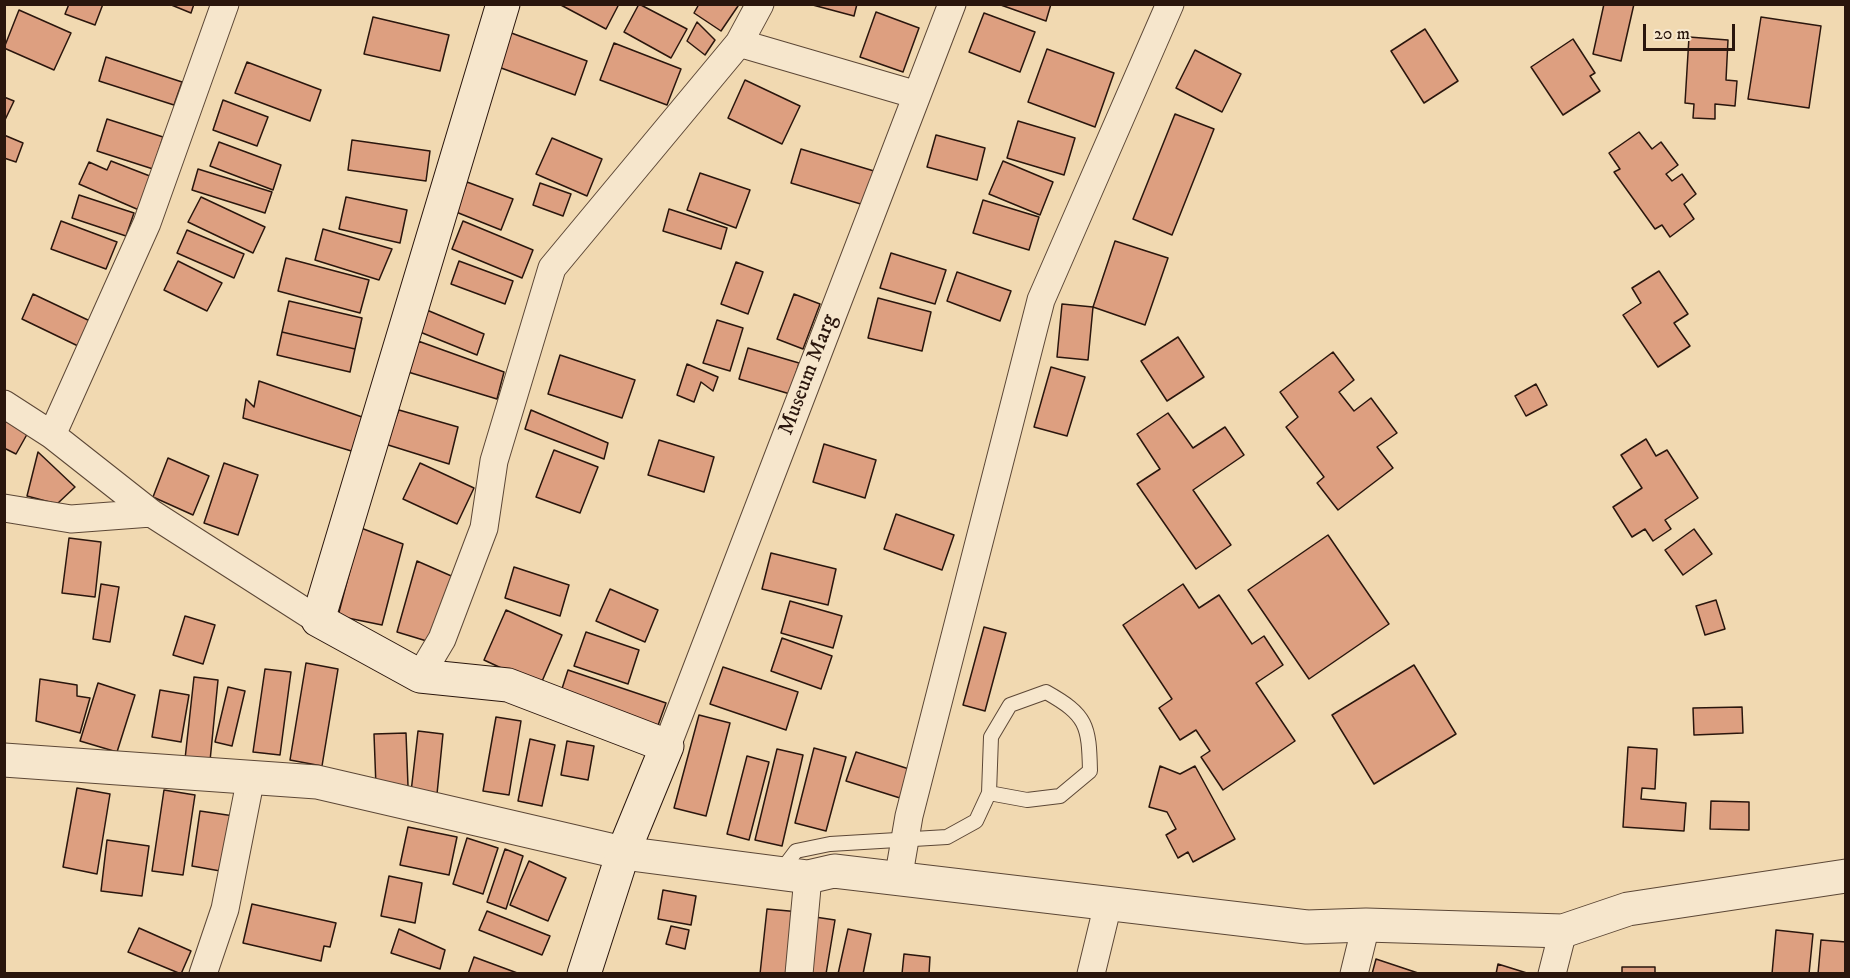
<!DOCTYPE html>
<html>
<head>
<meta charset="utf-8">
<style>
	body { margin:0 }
	#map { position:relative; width:1850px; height:978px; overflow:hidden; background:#f1d9b1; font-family:"IM FELL DW Pica",serif }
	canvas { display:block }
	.frame { position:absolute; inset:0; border:6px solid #2a160d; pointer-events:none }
	.scale { position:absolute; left:1643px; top:24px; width:92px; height:27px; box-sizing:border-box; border:3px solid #2a160d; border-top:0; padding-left:8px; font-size:18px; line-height:21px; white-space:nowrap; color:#2a160d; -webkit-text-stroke:4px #f6e6cc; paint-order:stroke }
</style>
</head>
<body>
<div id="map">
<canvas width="1850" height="978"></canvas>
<div class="frame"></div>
<div class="scale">20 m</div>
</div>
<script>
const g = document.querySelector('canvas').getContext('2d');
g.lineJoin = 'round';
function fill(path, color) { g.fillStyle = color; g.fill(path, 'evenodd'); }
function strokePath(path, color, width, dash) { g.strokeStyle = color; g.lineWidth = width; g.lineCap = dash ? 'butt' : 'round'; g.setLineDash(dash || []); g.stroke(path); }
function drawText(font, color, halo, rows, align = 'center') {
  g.font = font + ' "IM FELL DW Pica",serif'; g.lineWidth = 5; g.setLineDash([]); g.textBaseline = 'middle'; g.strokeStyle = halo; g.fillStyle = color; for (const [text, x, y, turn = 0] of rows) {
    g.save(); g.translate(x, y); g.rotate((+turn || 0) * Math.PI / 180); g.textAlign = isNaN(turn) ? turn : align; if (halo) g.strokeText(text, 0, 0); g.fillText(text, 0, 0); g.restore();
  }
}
const building = new Path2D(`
	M69,4H103L95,25L65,14Z
	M169,4H194L191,13Z
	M559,4H619L606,29Z
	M639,4L687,29L671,58L624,32Z
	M699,4H735L738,6L721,31L694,13Z
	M809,4H857L854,16Z
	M998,4H1051L1046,21Z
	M1604,4H1634L1621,61L1593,54Z
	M19,10L71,33L54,70L4,48Z
	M876,12L919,28L903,72L860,57Z
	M984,13L1035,32L1020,72L969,52Z
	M373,17L449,35L440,71L364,54Z
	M1761,17L1821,26L1809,108L1748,99Z
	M697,22L715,40L705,55L687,41Z
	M1425,29L1458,81L1424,103L1391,51Z
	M506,31L587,61L575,95L493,65Z
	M1689,37L1728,40L1726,80L1737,81L1735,106L1715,104V119L1693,118L1694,104L1685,103Z
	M1573,39L1595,73L1590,76L1600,91L1563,115L1531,67Z
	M614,43L681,69L667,105L600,80Z
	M1047,49L1114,73L1095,127L1028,102Z
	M1195,50L1241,74L1222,112L1176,88Z
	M106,57L182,82L174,105L99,81Z
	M247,62L321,90L310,121L235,93Z
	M745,80L800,106L782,144L728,118Z
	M4,97L14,101L4,122Z
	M223,100L268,117L257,146L213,130Z
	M1175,114L1214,129L1172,235L1133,219Z
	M107,119L163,137L153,169L97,151Z
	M1018,121L1075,138L1064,175L1007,158Z
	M1639,132L1652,149L1661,142L1678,165L1666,174L1672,181L1682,174L1696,194L1684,204L1694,219L1670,237L1662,225L1655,229L1614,172L1620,169L1609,153Z
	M4,135L23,143L16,162L4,158Z
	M936,135L985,148L977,180L927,167Z
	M552,138L602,159L587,196L536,174Z
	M352,140L430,151L426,181L348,170Z
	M219,142L281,165L273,190L210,166Z
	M801,149L874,171L864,205L791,183Z
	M111,161L155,178L139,210L79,184L89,162L107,170Z
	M1003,161L1053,182L1040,215L989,194Z
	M198,169L272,192L265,213L192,190Z
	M700,173L750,190L736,228L687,210Z
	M467,182L513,199L501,230L456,212Z
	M540,183L571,194L563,216L533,205Z
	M79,195L134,213L126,236L72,218Z
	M201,197L265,227L253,253L188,222Z
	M346,197L407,210L400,243L339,229Z
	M983,200L1039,217L1029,250L973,233Z
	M669,209L727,228L721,249L663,231Z
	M61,221L117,242L106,269L51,249Z
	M463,221L533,250L522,278L452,249Z
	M323,229L392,249L379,280L315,260Z
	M187,230L244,254L234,278L177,253Z
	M1115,241L1168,258L1145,325L1093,307Z
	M891,253L946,270L935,304L880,288Z
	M286,258L369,280L360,313L278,291Z
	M178,261L222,283L207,311L164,290Z
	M459,261L513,281L505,304L451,284Z
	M736,262L763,272L748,314L721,304Z
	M1659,271L1688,314L1674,323L1690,346L1658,367L1623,315L1641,303L1632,288Z
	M957,272L1011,291L1000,321L947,301Z
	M33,294L90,321L78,346L22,319Z
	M794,294L820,304L803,349L777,339Z
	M878,298L931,312L922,351L868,338Z
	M289,301L362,318L355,349L282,332Z
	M1062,304L1093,307L1088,360L1057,357Z
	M422,308L484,334L477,355L420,332Z
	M717,320L743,328L730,371L703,363Z
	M282,332L355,349L350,372L277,355Z
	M1178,337L1204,377L1167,401L1141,361Z
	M418,341L504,372L497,399L408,372Z
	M748,348L799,363L790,394L739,379Z
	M1333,352L1354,380L1339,392L1354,411L1371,398L1397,433L1377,447L1393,468L1338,510L1317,483L1324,477L1286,427L1298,417L1280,392Z
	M560,355L635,380L622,418L548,394Z
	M687,364L718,377L713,391L701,382L694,402L677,395Z
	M1051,367L1085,377L1067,436L1034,427Z
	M259,381L365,418L358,453L243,418L246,399L254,407Z
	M1536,384L1547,405L1526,416L1515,396Z
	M399,410L458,427L449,464L385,444Z
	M531,410L608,443L604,459L525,429Z
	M1168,413L1193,448L1225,427L1244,455L1193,490L1231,545L1196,569L1137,484L1160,469L1137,434Z
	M4,415L30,429L16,454L4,448Z
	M1646,439L1656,456L1667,450L1698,498L1665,520L1671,529L1653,541L1645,529L1632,537L1613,507L1642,488L1621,455Z
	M659,440L714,457L704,492L648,475Z
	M824,444L876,460L865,498L813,482Z
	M554,450L598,467L580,513L536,497Z
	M38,452L75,487L57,504L27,496Z
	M168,458L209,476L193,515L153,497Z
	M224,463L258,475L238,535L204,523Z
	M420,463L474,488L457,524L403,499Z
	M896,514L954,535L942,570L884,549Z
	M361,528L403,544L382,625L338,616Z
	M1694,529L1712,554L1683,575L1665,550Z
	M1328,535L1389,624L1309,679L1248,590Z
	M69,538L101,542L95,597L62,593Z
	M771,553L836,569L828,605L762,589Z
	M417,561L456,578L430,642L397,632Z
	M514,567L569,585L560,616L505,598Z
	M101,584L119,587L110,642L93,639Z
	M1183,584L1199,608L1219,595L1252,644L1264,636L1283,665L1256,683L1295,741L1223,790L1201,757L1210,751L1196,730L1180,740L1159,708L1172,699L1123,625Z
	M610,589L658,610L645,642L596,621Z
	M1716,600L1725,629L1705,635L1696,606Z
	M790,601L842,616L833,648L781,633Z
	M506,610L562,635L540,686L484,660Z
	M185,616L215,625L203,664L173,655Z
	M984,627L1006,633L985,711L963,705Z
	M586,632L639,650L628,684L574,666Z
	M782,638L832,656L821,689L771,671Z
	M306,663L338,669L322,766L290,760Z
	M1414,665L1456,734L1374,784L1332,715Z
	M723,667L798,692L786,730L710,704Z
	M265,669L291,672L280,755L253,752Z
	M568,670L666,703L656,731L559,698Z
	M194,677L218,680L210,761L185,759Z
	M40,679L77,685V696L90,698L80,733L36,721Z
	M98,683L135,695L117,752L80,741Z
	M228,687L245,691L232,746L215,742Z
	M160,690L189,695L181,742L152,737Z
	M1742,707L1743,733L1694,735L1693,708Z
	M699,715L730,723L706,816L674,808Z
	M496,717L521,721L509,795L483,791Z
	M418,731L443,734L437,794L411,792Z
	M406,733L408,786L376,787L374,734Z
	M530,739L555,745L542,806L518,801Z
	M567,741L594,746L588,780L561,775Z
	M1628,747L1657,749L1655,789L1642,788L1641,799L1686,803L1684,831L1623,827Z
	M814,748L846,757L826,831L795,823Z
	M777,749L803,755L782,846L755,840Z
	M856,752L909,769L900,798L846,781Z
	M747,756L769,762L749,840L727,834Z
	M1160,766L1180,774L1195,766L1235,839L1193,862L1188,852L1178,858L1166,835L1176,829L1167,812L1149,807Z
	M77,788L110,794L97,874L63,867Z
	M164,790L195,795L183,875L152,871Z
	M1711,801L1749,802V830L1710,829Z
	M200,811L234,816L226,872L192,866Z
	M408,827L457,837L449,875L400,865Z
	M467,838L498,848L483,894L453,884Z
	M107,840L149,846L142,896L101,891Z
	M505,849L523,856L506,909L487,902Z
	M529,861L566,878L548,921L510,905Z
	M389,876L422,883L415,923L381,916Z
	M663,890L696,896L691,925L658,919Z
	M252,904L336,923L330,947L324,946L321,961L243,943Z
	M767,909L800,912L793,974H760Z
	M487,911L550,936L542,955L479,930Z
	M815,917L835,920L826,974H805Z
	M671,926L689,930L685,949L666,944Z
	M139,928L191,951L181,974L128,952Z
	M399,929L445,950L440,969L391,953Z
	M848,929L871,934L863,974H838Z
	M1776,930L1813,934L1809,974H1772Z
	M1821,940L1846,942V974H1818Z
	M904,954L930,957L929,974H902Z
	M474,957L520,974H468Z
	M1376,959L1421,974H1372Z
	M1498,964L1530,974H1496Z
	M1622,967H1655V974H1622Z`);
fill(building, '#dd9f80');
strokePath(building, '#2a160d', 1.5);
const service = new Path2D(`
	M781,871L796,851L830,844L947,837L976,821L989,793L991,737L1010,705L1046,692C1087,715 1089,725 1090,771L1060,796L1027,800L989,793`);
const minor = new Path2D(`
	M739,43L917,95
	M4,404L52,435L151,513L318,620
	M52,435L147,223L225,4
	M4,508L71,519L151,513
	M420,676L442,639L484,528L494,461L552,268L739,43L760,4
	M667,746L952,4
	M898,880L909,816L1041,300L1170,4
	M203,974L225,909L251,777
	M799,974L808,877
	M1091,974L1108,904
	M1354,974L1366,925
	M1552,974L1563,931`);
const tertiary = new Path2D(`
	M4,760L317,782L623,853L808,877L834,871L1307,927L1366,925L1563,931L1628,909L1846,876`);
const secondary = new Path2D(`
	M503,4L318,620L420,676L508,685L667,746L623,853L584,974`);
strokePath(service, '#5c4736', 16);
strokePath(minor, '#5c4736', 29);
strokePath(tertiary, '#5c4736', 35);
strokePath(secondary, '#2a160d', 35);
strokePath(service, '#f6e6cc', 14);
strokePath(minor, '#f6e6cc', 27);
strokePath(tertiary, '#f6e6cc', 33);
strokePath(secondary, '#f6e6cc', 33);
drawText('22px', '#2a160d', '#f6e6cc', [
	["Museum Marg",809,375,-69]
]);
</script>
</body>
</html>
